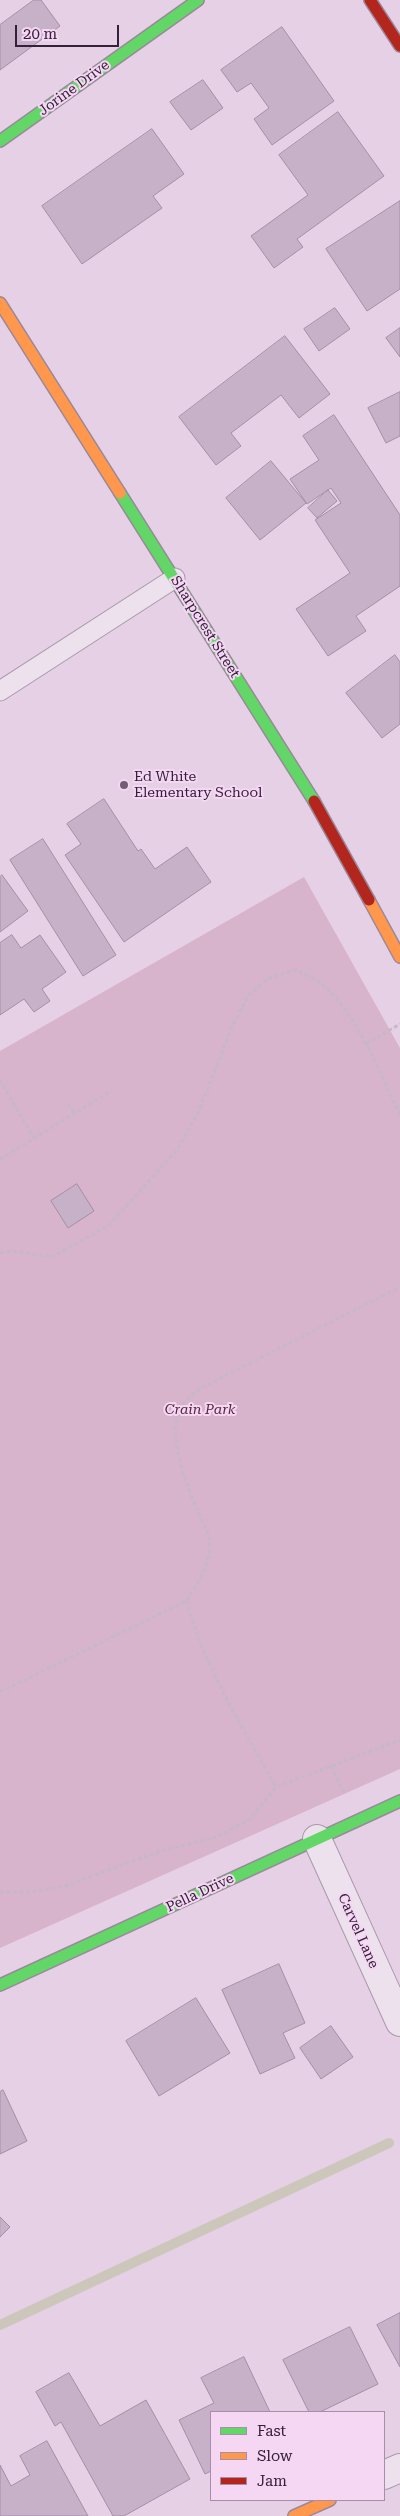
<!DOCTYPE html>
<html>
<head>
<meta charset="utf-8">
<style>
	body { margin:0 }
	#map { position:relative; width:400px; height:2516px; overflow:hidden; background:#e6d0e5; font-family:"Roboto Serif",serif }
	canvas { display:block }
	.legend { position:absolute; left:210px; top:2411px; width:175px; height:90px; box-sizing:border-box; background:#f5d7f4; border:1px solid #a88eaa; margin:0; padding:6px 9px; list-style:none; font-size:15px; color:#35203a }
	.legend li { display:flex; align-items:center; gap:10px; height:25px }
	.legend b { width:25px; border:1px solid #a88eaa }
	.scale { position:absolute; left:15px; top:25px; width:104px; height:22px; box-sizing:border-box; border:2px solid #35203a; border-top:0; padding-left:6px; font-size:15px; line-height:18px; white-space:nowrap; color:#35203a; -webkit-text-stroke:4px #f5d7f4; paint-order:stroke }
</style>
</head>
<body>
<div id="map">
<canvas width="400" height="2516"></canvas>
<ul class="legend">
<li><b style="height:6px;background:#63d668"></b>Fast</li>
<li><b style="height:6px;background:#ff974d"></b>Slow</li>
<li><b style="height:6px;background:#b3261e"></b>Jam</li>
</ul>
<div class="scale">20 m</div>
</div>
<script>
const g = document.querySelector('canvas').getContext('2d');
g.lineJoin = 'round';
function fill(path, color) { g.fillStyle = color; g.fill(path, 'evenodd'); }
function strokePath(path, color, width, dash) { g.strokeStyle = color; g.lineWidth = width; g.lineCap = dash ? 'butt' : 'round'; g.setLineDash(dash || []); g.stroke(path); }
function drawText(font, color, halo, rows, align = 'center') {
  g.font = font + ' "Roboto Serif",serif'; g.lineWidth = 4; g.setLineDash([]); g.textBaseline = 'middle'; g.strokeStyle = halo; g.fillStyle = color; for (const [text, x, y, turn = 0] of rows) {
    g.save(); g.translate(x, y); g.rotate((+turn || 0) * Math.PI / 180); g.textAlign = isNaN(turn) ? turn : align; if (halo) g.strokeText(text, 0, 0); g.fillText(text, 0, 0); g.restore();
  }
}
fill(new Path2D(`
	M304,877L400,1048V1769L0,1948V1051Z`), '#d8b3cc');
strokePath(new Path2D(`
	M0,2325L389,2143`), '#ccc6bb', 10);
const building = new Path2D(`
	M34,0H41L60,26L0,70V25Z
	M282,27L334,101L272,145L254,119L269,108L251,83L237,92L221,70Z
	M203,80L223,108L191,130L170,102Z
	M338,112L384,176L297,239L303,247L274,268L251,236L308,195L279,155Z
	M152,129L184,174L153,196L162,208L82,264L42,206Z
	M400,201V289L367,311L326,249Z
	M335,308L350,329L319,351L304,329Z
	M400,328V357L386,338Z
	M285,336L330,394L299,418L281,395L231,433L241,446L216,465L179,417Z
	M400,392V436L386,443L368,408Z
	M334,415L400,515V586L356,616L366,631L328,656L296,609L350,573L315,520L341,503L331,488L307,504L290,479L319,460L303,436Z
	M271,461L306,503L260,540L226,498Z
	M328,490L337,501L317,518L308,508Z
	M395,655L400,662V724L382,738L346,693Z
	M104,799L138,851L141,849L155,869L187,847L211,882L124,942L65,855L81,844L67,824Z
	M43,839L116,955L83,976L10,860Z
	M2,875L28,911L0,932V877Z
	M12,935L21,948L40,935L66,972L42,989L50,1001L34,1012L24,999L0,1015V943Z
	M77,1184L94,1211L68,1228L51,1201Z
	M279,1964L305,2023L283,2033L295,2058L260,2074L222,1990Z
	M196,1998L230,2053L159,2096L126,2041Z
	M331,2026L353,2057L321,2079L300,2048Z
	M3,2090L27,2141L0,2154V2092Z
	M0,2217L10,2227L0,2237Z
	M400,2313V2367L377,2325Z
	M350,2327L378,2384L320,2412H309L283,2360Z
	M244,2357L270,2412H211V2471L205,2474L179,2420L214,2403L201,2378Z
	M69,2373L100,2426L146,2400L190,2479L124,2516H113L61,2422L55,2426L36,2392Z
	M47,2441L88,2516H0V2465L11,2486L30,2475L20,2456Z`);
fill(building, '#c6b1c9');
strokePath(building, '#a28fa6', 1);
const lane = new Path2D(`
	M0,691L175,578`);
const street = new Path2D(`
	M317,1839L400,2022
	M384,2475L400,2468`);
const fast = new Path2D(`
	M0,141L198,0
	M120,493L314,801
	M0,1985L400,1801`);
const slow = new Path2D(`
	M0,303L120,493
	M369,900L400,957
	M294,2516L330,2500`);
const jam = new Path2D(`
	M370,0L400,46
	M314,801L369,900`);
strokePath(lane, '#aa98ab', 21);
strokePath(street, '#aa98ab', 30);
strokePath(fast, '#99889a', 14);
strokePath(slow, '#99889a', 14);
strokePath(jam, '#99889a', 14);
strokePath(new Path2D(`
	M366,1044L400,1024
	M0,1080L34,1138
	M68,1104L75,1113
	M0,1159L111,1091
	M0,1253L13,1251L52,1257L108,1226L177,1150L198,1113L232,1027L248,996L267,979L295,970C304,975 316,979 323,985C357,1014 381,1075 400,1115
	M186,1601L202,1648L229,1704L276,1787
	M0,1692L186,1601C198,1584 213,1559 209,1537C207,1529 201,1520 198,1512C188,1488 167,1437 179,1412C183,1402 191,1396 199,1389L400,1287
	M331,1766L344,1793
	M0,1892H29L62,1887L158,1852L217,1837L250,1819L276,1787L400,1740`), '#c6b8c6', 3, [4, 2.5]);
strokePath(lane, '#eee1ee', 19);
strokePath(street, '#eee1ee', 28);
strokePath(fast, '#63d668', 11);
strokePath(slow, '#ff974d', 11);
strokePath(jam, '#b3261e', 11);
for (const [x, y, r, color] of [
	[124,785,5,"#735e76"]
]) { const dot = new Path2D(); dot.arc(x, y, r, 0, 2 * Math.PI); g.fillStyle = color; g.fill(dot); strokePath(dot, '#f5d7f4', 2); }
drawText('14px', '#35203a', '#f5d7f4', [
	["Jorine Drive",74,88,-36],
	["Sharpcrest Street",205,627,58],
	["Pella Drive",200,1893,-25],
	["Carvel Lane",358,1931,66]
]);
drawText('14px', '#35203a', '#f5d7f4', [
	["Ed White",134,777],
	["Elementary School",134,793]
], 'left');
drawText('italic 14px', '#56273c', '#f5d7f4', [
	["Crain Park",200,1410]
]);
</script>
</body>
</html>
